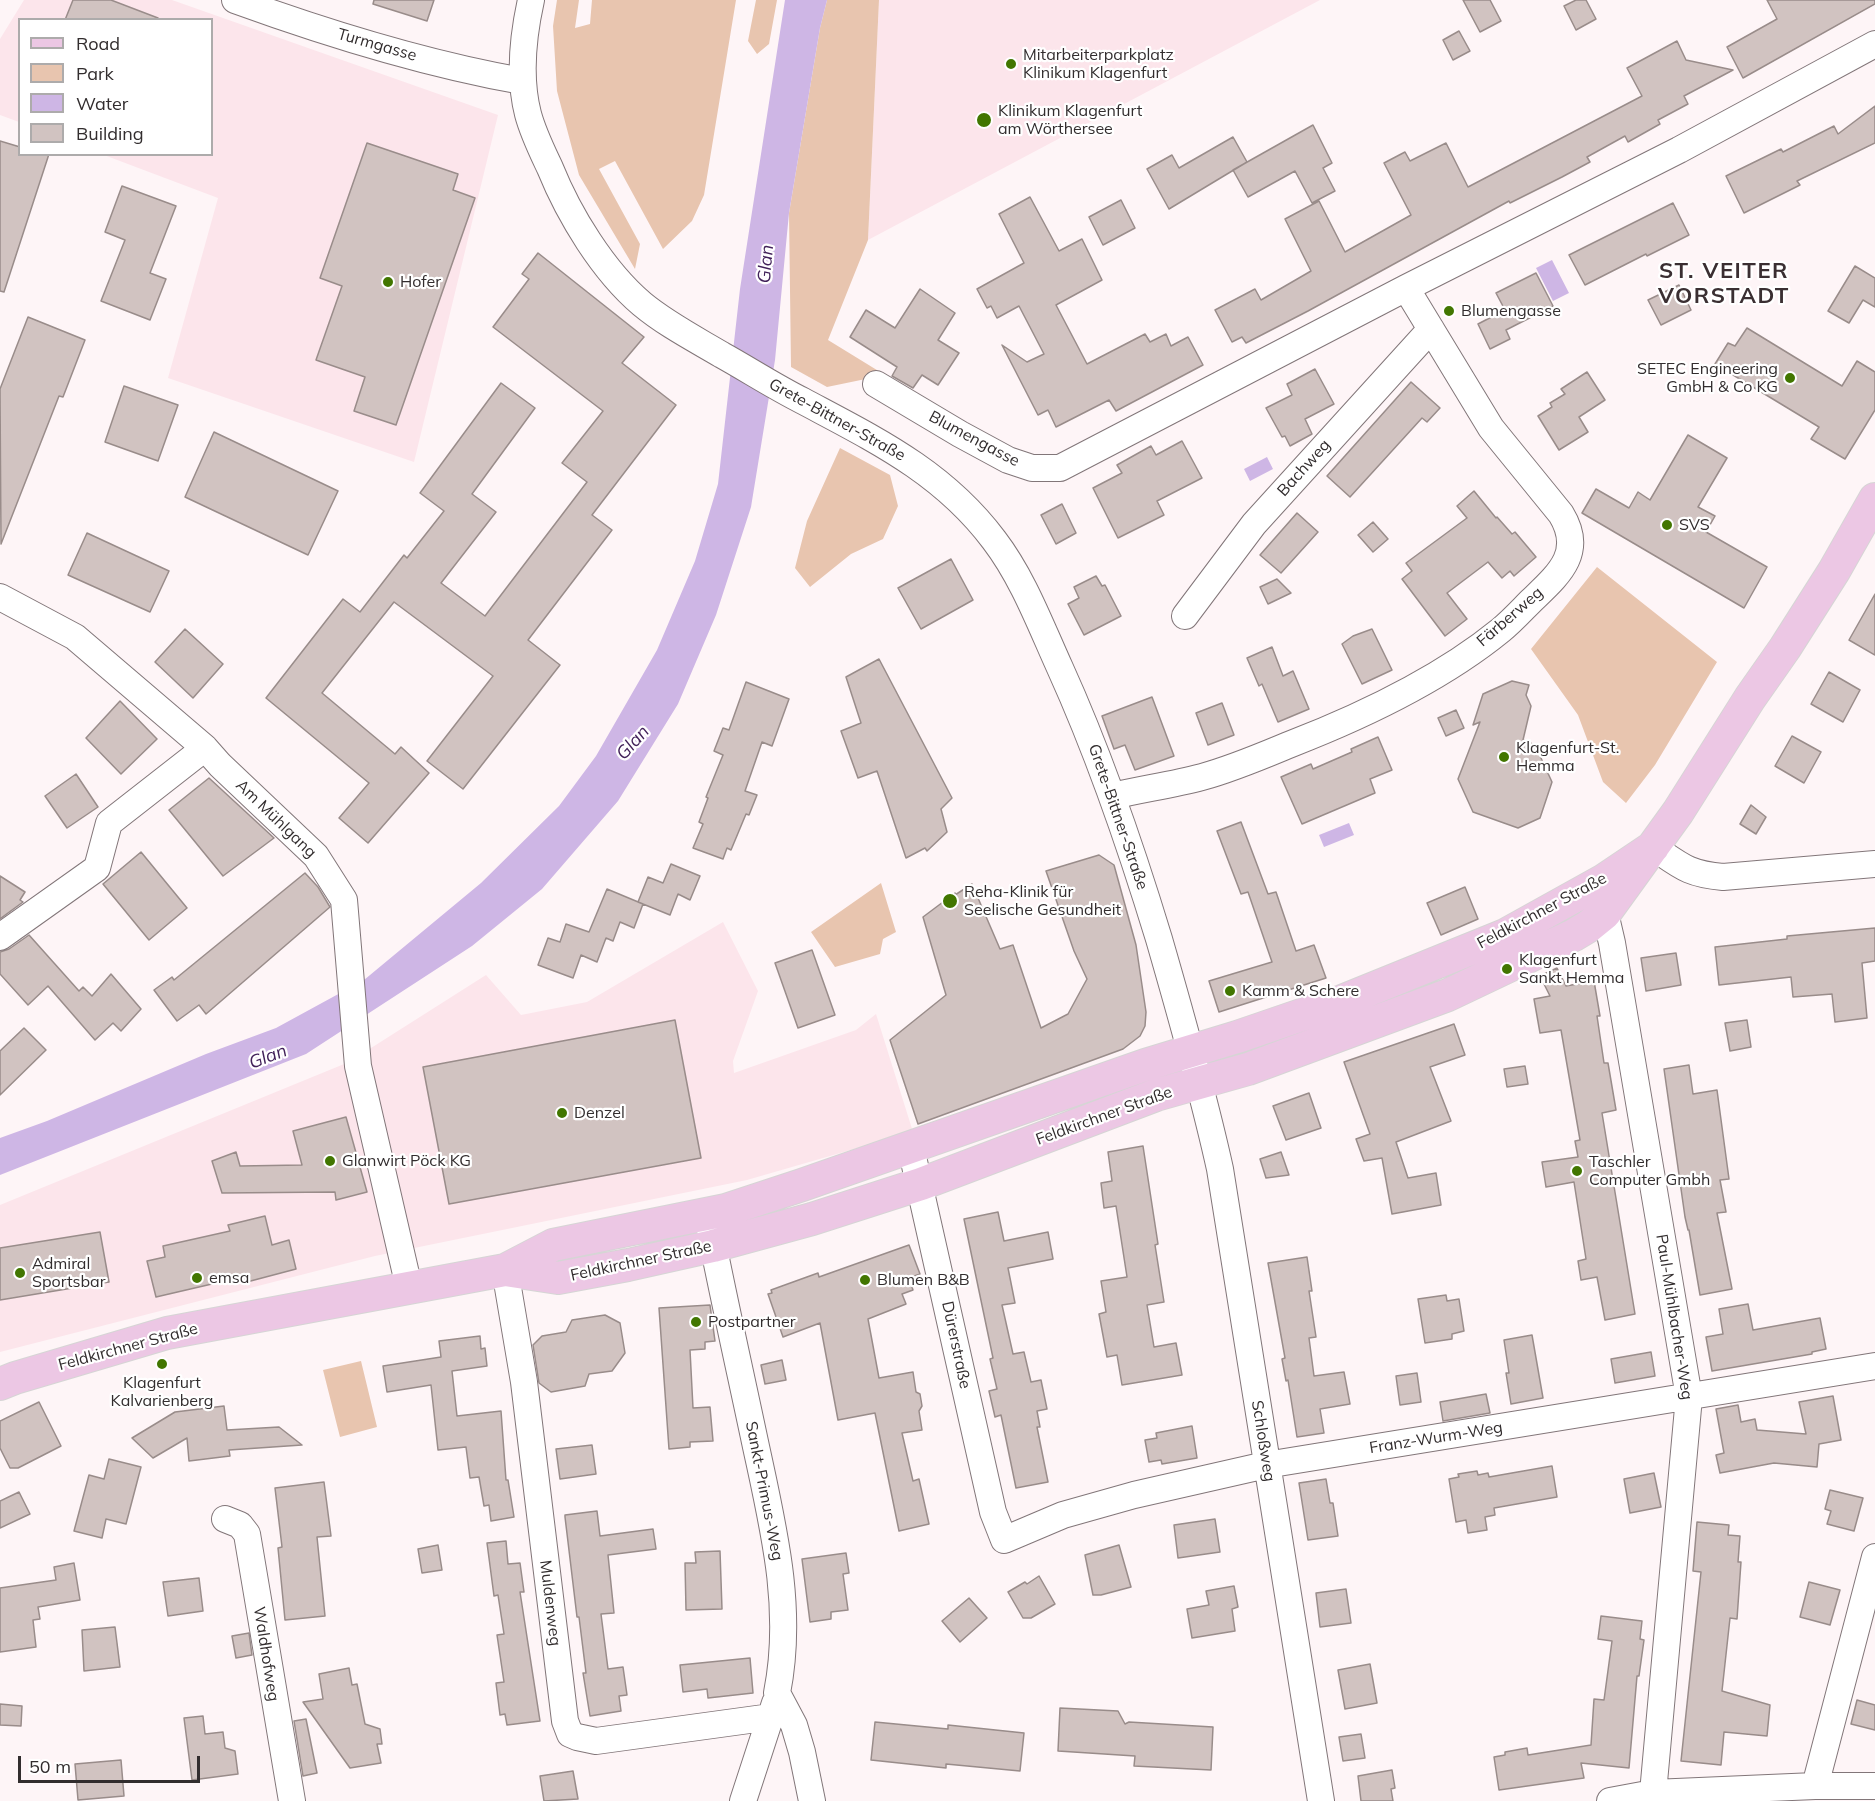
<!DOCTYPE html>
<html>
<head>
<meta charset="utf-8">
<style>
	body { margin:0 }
	#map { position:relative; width:1875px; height:1801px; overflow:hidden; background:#fef5f7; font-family:Mulish,sans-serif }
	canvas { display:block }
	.legend { position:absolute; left:18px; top:18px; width:195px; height:138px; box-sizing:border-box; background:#fff; border:2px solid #adabab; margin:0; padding:8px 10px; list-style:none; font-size:18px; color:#322d2e }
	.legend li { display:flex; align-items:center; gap:12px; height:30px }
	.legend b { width:30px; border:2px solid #adabab }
	.scale { position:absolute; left:18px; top:1756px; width:182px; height:27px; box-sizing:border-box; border:3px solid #322d2e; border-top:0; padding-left:8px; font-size:18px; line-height:21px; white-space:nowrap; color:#322d2e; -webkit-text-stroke:4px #fff; paint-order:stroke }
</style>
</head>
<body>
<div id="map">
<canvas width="1875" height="1801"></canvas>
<ul class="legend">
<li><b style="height:8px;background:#ecc7e4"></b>Road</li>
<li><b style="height:16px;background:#e8c5af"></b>Park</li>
<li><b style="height:16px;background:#ceb6e5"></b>Water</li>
<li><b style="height:16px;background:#d1c3c1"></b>Building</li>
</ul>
<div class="scale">50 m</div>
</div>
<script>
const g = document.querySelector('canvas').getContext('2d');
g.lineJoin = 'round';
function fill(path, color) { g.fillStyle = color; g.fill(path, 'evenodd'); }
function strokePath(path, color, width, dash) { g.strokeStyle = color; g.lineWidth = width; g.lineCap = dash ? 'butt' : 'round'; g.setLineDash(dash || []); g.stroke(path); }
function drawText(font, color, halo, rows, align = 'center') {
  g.font = font + ' Mulish,sans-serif'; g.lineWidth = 4.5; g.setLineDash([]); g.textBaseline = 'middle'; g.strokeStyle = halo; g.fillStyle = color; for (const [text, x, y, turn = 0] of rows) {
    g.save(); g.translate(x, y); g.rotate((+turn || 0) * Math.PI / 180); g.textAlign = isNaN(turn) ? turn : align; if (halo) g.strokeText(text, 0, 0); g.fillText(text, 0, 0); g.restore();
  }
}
fill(new Path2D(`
	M24,0H172L498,115L414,462L168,378L218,198L104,155L212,154V20H20L19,122L0,115V39Z
	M879,0H1320L868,240Z
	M723,922L758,991L733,1061L734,1073L856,1030L876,1014L913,1132L747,1180L375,1256L0,1352V1205L349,1062L486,975L521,1015L587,1002Z`), '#fce5eb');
fill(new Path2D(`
	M557,0H579L575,28L590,24L592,0H736L704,195L692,221L663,249L615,161L599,169L640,244L635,269L579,175L557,91L553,26Z
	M756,0H777L769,44L757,54L748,41Z
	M827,0H879L868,240L828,340L885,375L827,387L791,367L789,213L820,28Z
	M840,448L890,475L898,506L883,539L851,554L810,587L795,568L807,521Z
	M1597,567L1717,662L1655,765L1626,803L1603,782L1578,715L1531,649Z
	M881,883L896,932L883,939L880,954L835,967L811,932Z
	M361,1361L377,1427L340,1437L323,1370Z`), '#e8c5af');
fill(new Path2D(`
	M785,0H827L820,28L789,213L775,360L751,507L716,615L678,704L618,801L542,889L472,946L306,1054L0,1175V1138L47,1121L206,1054L276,1028L364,980L481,883L559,806L596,756L657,650L695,561L718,484L740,289Z
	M1552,260L1569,293L1553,301L1536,268Z
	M1267,457L1273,469L1250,481L1244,469Z
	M1349,823L1354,835L1324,847L1319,835Z`), '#ceb6e5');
const building = new Path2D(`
	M73,0H111L158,18L157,20H65Z
	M374,0H434L427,21L373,4Z
	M1463,0H1490L1501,21L1480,32Z
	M1576,0H1586L1596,19L1576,30L1564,6Z
	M1767,0H1875V4L1743,78L1727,47L1777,19Z
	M1459,31L1470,51L1453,60L1443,40Z
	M1677,41L1686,60L1733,70L1684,96L1688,104L1658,120L1660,124L1628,142L1625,136L1587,157L1590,162L1562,177L1510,203L1509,201L1308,311L1246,343L1242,337L1232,342L1215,310L1255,289L1261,300L1311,271L1285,219L1319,201L1345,252L1411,215L1384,163L1405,152L1410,161L1446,143L1468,187L1642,96L1627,68Z
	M1875,106V143L1797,181L1800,185L1744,213L1726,176L1781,149L1783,152L1834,126L1838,134Z
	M1313,125L1332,163L1323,168L1335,191L1312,203L1295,171L1248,197L1233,170Z
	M1233,137L1247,162L1169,209L1147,169L1172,155L1179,168Z
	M0,141L20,147V154H49L4,292L0,291Z
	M367,143L458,174L453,190L475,198L396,425L354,411L365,377L316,360L342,286L320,278Z
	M122,186L176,206L150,273L166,279L150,320L101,301L125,240L105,232Z
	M1030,197L1059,251L1082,239L1102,280L1056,305L1087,364L1145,334L1150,342L1166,334L1171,346L1188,337L1203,365L1116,411L1109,400L1056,427L1048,410L1038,415L1002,345L1027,362L1044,354L1019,306L997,318L991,306L987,308L977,289L1024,263L999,214Z
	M1121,200L1135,228L1103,245L1089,217Z
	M1673,203L1689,235L1647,256L1646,254L1585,285L1569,255Z
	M538,253L644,337L622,363L676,405L592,515L612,530L528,640L560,665L463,789L427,761L493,676L394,602L322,693L395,754L401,747L429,773L368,843L339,818L369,783L266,698L343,599L360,612L404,555L407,558L444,511L420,493L501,383L535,408L472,494L496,512L441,583L485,616L587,482L562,463L603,411L493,327L529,279L522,274Z
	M1855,266L1875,278V307L1863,300L1849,323L1828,311Z
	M1536,273L1553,306L1506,330L1510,339L1490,349L1478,324L1505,310L1496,293Z
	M1679,285L1691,310L1661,325L1648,300Z
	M920,289L955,313L938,340L959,353L938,385L922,375L913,388L892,376L897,367L850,337L866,310L895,328Z
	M28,317L85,340L63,397L59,396L1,544L0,389Z
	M1747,328L1842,386L1857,361L1875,372V410L1845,459L1811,439L1819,427L1715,364L1728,343L1735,346Z
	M1315,369L1334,404L1305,419L1312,434L1290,446L1285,436L1282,437L1266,408L1292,395L1287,384Z
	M1587,372L1605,400L1579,417L1588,432L1559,450L1538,416L1552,407L1550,403L1565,394L1561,389Z
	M1411,382L1440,408L1427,422L1422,418L1350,497L1327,476Z
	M124,386L178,405L158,461L105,442Z
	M214,432L338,491L308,555L185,497Z
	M1688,435L1727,458L1698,507L1715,516L1706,532L1767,567L1744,608L1582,513L1596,489L1629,508L1638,492L1650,500Z
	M1182,441L1202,478L1157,501L1164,515L1118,538L1093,488L1122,473L1117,465L1151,446L1156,455Z
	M1474,491L1496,518L1497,517L1512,534L1515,532L1536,557L1514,576L1510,571L1502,578L1488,562L1447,593L1467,619L1445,636L1402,579L1412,571L1406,563L1467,518L1457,506Z
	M1062,504L1076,533L1056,544L1041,515Z
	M1297,513L1318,532L1281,573L1260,555Z
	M1373,522L1388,539L1373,552L1358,535Z
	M87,533L169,571L150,612L68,575Z
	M951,559L973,600L921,629L898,588Z
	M1096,576L1102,586L1105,585L1121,616L1084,635L1068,604L1079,598L1074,587Z
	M1277,579L1291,593L1268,604L1260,587Z
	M1875,594V655L1849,640Z
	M185,629L223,664L193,698L155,662Z
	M1372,629L1392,670L1362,684L1342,644L1353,636Z
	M1272,647L1283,676L1293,671L1309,709L1278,722L1262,684L1259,686L1247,658Z
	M879,659L952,798L941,809L947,832L927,851L925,848L906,858L877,771L858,778L841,731L861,723L846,677Z
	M1829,672L1860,690L1843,722L1811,704Z
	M1512,681L1529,685L1526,695L1531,706L1523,740L1535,745L1552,782L1540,818L1518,828L1473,812L1458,779L1480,722L1473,725L1483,694Z
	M746,682L789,699L772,746L762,742L745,791L757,795L749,815L746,814L731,850L727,848L723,859L693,848L703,824L699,822L708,798L706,797L723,755L714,751L723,728L729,730Z
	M1152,697L1174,756L1135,770L1125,745L1114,749L1102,716Z
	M120,701L157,739L121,774L86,738Z
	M1222,703L1234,735L1208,745L1196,713Z
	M1456,710L1464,728L1446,736L1438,718Z
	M1792,736L1821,752L1804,783L1775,766Z
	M1378,737L1392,770L1370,779L1375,793L1302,824L1281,777L1311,764L1313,769L1352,752L1351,749Z
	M76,774L98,807L67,828L45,796Z
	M209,778L274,838L223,876L169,810Z
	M1751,805L1766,817L1756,834L1740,824Z
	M1241,822L1268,894L1276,892L1296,951L1314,945L1326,978L1219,1012L1209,981L1272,962L1248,892L1241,894L1217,831Z
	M141,852L187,908L149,940L103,884Z
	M1099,855L1114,865L1136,945L1146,1012L1145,1026L1140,1036L1123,1049L918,1124L890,1040L946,995L923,917L955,893V895L972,884L1000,949L1013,945L1041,1028L1068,1014L1087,979L1074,951L1046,871Z
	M671,864L700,876L690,900L678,894L670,915L638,902L648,877L663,883Z
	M305,873L318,887L330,907L206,1014L199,1005L177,1021L154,990L172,977L174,980Z
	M0,876L25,892L20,900L23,902L0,919Z
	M1465,887L1478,919L1441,935L1427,903Z
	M607,889L643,904L634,928L620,922L613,941L606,938L597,962L581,955L573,978L538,965L548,938L560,942L566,924L589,932Z
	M1875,928V961L1862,963L1867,1018L1835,1022L1832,994L1793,997L1791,977L1719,985L1715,947L1787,939V936Z
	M29,935L79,991L83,987L92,996L111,974L141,1009L121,1031L113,1023L95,1040L48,986L28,1005L0,974V952L9,949Z
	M812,950L835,1015L798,1028L775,963Z
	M1676,953L1681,985L1646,991L1641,958Z
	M1557,968L1566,986L1594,981L1600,1016H1597L1604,1063H1608L1616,1110L1602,1113L1635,1314L1605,1320L1597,1277L1581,1280L1578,1261L1586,1259L1574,1182L1546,1187L1542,1162L1578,1157L1575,1141L1580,1140L1561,1030L1540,1033L1534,999L1550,996L1540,976Z
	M675,1020L701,1158L449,1204L423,1067Z
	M1747,1020L1751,1047L1730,1051L1725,1023Z
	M1454,1024L1465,1055L1430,1067L1451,1121L1396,1142L1408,1178L1436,1173L1441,1205L1392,1214L1382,1158L1364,1161L1356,1139L1370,1134L1344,1062Z
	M24,1028L46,1050L0,1095V1051Z
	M1689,1065L1693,1094L1717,1090L1729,1179L1720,1180L1726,1212L1717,1213L1732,1289L1700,1295L1689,1230H1688L1685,1217L1664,1069Z
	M1525,1066L1528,1084L1507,1087L1504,1069Z
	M1309,1093L1321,1128L1286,1140L1273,1106Z
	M346,1117L367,1192L336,1200L335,1192L222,1193L212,1161L236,1152L240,1166L302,1165L293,1131Z
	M1143,1146L1158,1244L1155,1245L1164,1302L1147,1305L1154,1347L1176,1343L1182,1375L1122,1385L1117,1355L1107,1357L1099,1314L1106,1312L1101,1281L1127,1277L1116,1206L1104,1208L1101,1183L1112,1181L1108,1152Z
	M1281,1152L1289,1175L1266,1178L1260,1159Z
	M998,1212L1004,1241L1048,1232L1053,1259L1008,1268L1015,1303L1002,1305L1013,1354L1024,1352L1031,1382L1041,1380L1047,1409L1037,1411L1040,1427H1037L1048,1482L1016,1488L1001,1415L995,1417L989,1391L997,1389L990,1359L993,1358L964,1219Z
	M265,1216L272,1245L289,1240L296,1269L243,1283L242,1277L156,1297L147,1261L165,1257L163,1246L230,1231L228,1225Z
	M100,1232L109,1282L0,1300V1248Z
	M909,1245L920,1274L909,1278L913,1290L902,1294L906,1304L868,1319L879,1378L913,1372L916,1392L920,1394L922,1406L919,1411L922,1430L902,1433L913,1481L919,1479L929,1524L899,1531L875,1413L838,1420L820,1323L783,1337L768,1294L772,1293L771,1290L782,1286L818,1273L819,1277Z
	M1307,1257L1312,1291H1309L1316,1337L1309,1338L1314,1376L1344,1372L1350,1404L1320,1409L1324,1433L1297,1437L1288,1380L1286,1381L1282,1359L1285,1358L1268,1263Z
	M1446,1295L1447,1301L1459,1299L1464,1331L1452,1334V1339L1425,1343L1418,1299Z
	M1748,1304L1753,1330L1820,1318L1826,1349L1812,1352V1354L1712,1371L1706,1337L1723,1334L1719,1309Z
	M710,1305L715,1341L705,1342V1349L690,1350L693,1408L710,1407L713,1441L690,1442V1447L669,1449L659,1308Z
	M605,1315L620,1323L625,1353L612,1371L589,1374L585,1386L551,1392L539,1383L533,1345L542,1336L566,1332L572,1320Z
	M1532,1335L1543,1398L1511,1404L1506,1373H1509L1504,1340Z
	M480,1336L481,1349L485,1348L487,1366L452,1371L457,1416L501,1411L506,1480H508L514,1517L491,1521L489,1505L484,1506L479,1477L470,1478L466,1447L438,1450L431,1385L387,1392L383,1366L441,1357L439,1341Z
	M1651,1352L1655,1376L1615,1383L1611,1359Z
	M782,1360L786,1380L765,1384L761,1365Z
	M1417,1373L1421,1402L1400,1405L1396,1376Z
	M1486,1394L1490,1413L1443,1421L1440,1402Z
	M1833,1396L1841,1440L1819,1444L1817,1467L1774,1463L1720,1473L1716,1455L1724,1453L1716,1409L1738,1405L1741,1422L1755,1419L1757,1430L1806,1434L1799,1402Z
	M39,1402L61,1446L18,1468H10L0,1448V1421Z
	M224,1406L227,1430L279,1427L302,1445L229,1450L230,1456L189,1461L187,1438L153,1458L132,1438L175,1412Z
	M1192,1426L1197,1458L1162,1464L1161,1460L1149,1462L1145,1440L1157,1438L1156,1433Z
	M592,1445L596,1474L560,1479L556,1449Z
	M109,1459L141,1467L126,1524L106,1519L102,1538L74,1531L89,1475L104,1479Z
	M1552,1466L1557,1497L1494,1508L1495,1515L1485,1517L1487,1530L1468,1533L1466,1520L1456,1522L1449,1479L1459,1477L1458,1474L1477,1471L1478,1475L1488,1473L1489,1477Z
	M1654,1473L1661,1507L1630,1513L1624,1479Z
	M1326,1479L1330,1503H1333L1338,1536L1308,1540L1299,1483Z
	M324,1482L331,1536L317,1537L325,1616L285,1620L278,1548L282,1547L275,1488Z
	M1830,1490L1863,1498L1854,1531L1827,1524L1831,1511L1825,1509Z
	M19,1492L30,1514L0,1528V1501Z
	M597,1511L600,1536L653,1529L656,1549L608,1555L614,1613L601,1614L608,1669L623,1667L627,1695L619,1696L621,1711L590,1716L583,1673H586L579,1617H577L565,1517V1515Z
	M1215,1519L1220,1552L1178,1558L1174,1525Z
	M1697,1522L1729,1525L1728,1535L1740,1536L1738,1562H1741L1737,1619L1730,1618L1722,1691L1770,1705L1767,1736L1724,1732L1721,1765L1681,1761L1701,1572L1693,1571Z
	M506,1541L508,1564L520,1563L524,1592H520L540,1721L507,1725L505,1714L500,1715L496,1683L504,1682L497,1635L504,1634L498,1595L494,1596L487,1543Z
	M438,1545L442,1570L422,1573L418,1549Z
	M1119,1545L1131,1587L1101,1595H1093L1085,1555Z
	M720,1551L722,1609L686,1610L685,1563H696L695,1552Z
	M846,1553L849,1573L843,1574L848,1610L831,1612V1619L810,1622L802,1559Z
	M74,1563L80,1600L38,1607L40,1619L33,1620L36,1647L0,1652V1588L56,1580L54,1567Z
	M1039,1576L1055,1604L1031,1618H1023L1008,1592L1025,1582L1027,1584Z
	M199,1578L203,1611L168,1616L163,1582Z
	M1809,1582L1840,1590L1830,1625L1800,1617Z
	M1234,1586L1238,1607L1232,1609L1235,1631L1192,1638L1187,1609L1209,1605L1206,1591Z
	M1346,1589L1351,1623L1320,1627L1316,1593Z
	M969,1598L987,1618L960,1642L942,1621Z
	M1601,1616L1642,1621L1640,1639L1644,1640L1639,1676H1637L1629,1768L1581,1763L1584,1778L1499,1790L1494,1757L1505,1755V1752L1527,1748L1528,1755L1591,1745L1594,1699L1604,1700L1612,1641L1598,1639Z
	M115,1627L120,1667L84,1671L82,1630Z
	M249,1633L252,1655L236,1658L232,1636Z
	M750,1658L753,1693L708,1698L707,1689L683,1692L680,1665Z
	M1370,1664L1377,1703L1345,1709L1338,1670Z
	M349,1668L352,1685L357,1684L365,1724L380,1729L382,1744H377L381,1763L350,1768L303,1702L323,1699L319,1674Z
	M1857,1700L1875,1705V1730L1851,1724Z
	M0,1704L22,1706L21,1726L0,1725Z
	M1060,1708L1118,1711L1125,1724L1129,1722L1213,1727L1211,1770L1134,1766L1135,1756L1058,1751Z
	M203,1716L205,1734L223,1732L225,1748L235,1751L238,1774L192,1780L184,1718Z
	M306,1719L317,1773L303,1776L294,1721Z
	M875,1722L948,1729V1725L1024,1733L1020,1771L946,1764V1768L871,1760Z
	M1361,1734L1365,1758L1343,1761L1339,1737Z
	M121,1760L124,1796L78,1800L75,1764Z
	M1392,1770L1395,1788L1391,1789L1393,1801H1361L1358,1776Z
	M573,1771L578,1799L544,1801L540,1776Z`);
fill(building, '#d1c3c1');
strokePath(building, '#998c8a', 1.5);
const minor = new Path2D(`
	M235,0C326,33 426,64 522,81
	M531,0C523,36 519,79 528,114C533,133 542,151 550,168C569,215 603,271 642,304C666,324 695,339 722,355C749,370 775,387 803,401C876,440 943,472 994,540C1023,578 1040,624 1060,668C1100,756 1131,847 1159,939C1181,1015 1203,1092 1220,1169L1321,1801
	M876,384L960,434L1008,460L1032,468H1060L1406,288L1679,150L1875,44
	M0,597L75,637L205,748L220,765L316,856L344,900L358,1066L409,1287
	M1185,616L1254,524L1431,329
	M1113,796C1142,789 1172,785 1202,777C1232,769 1262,756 1291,744C1363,716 1441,679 1501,630C1512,621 1521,611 1531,601C1558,575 1585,553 1561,514L1491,428L1406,288
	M1653,847C1681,866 1688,874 1723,877L1875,864
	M1604,896L1605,913L1612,943L1689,1397L1653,1793L1655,1801
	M0,937L97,868L109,823L205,748
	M911,1148L993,1512L1004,1540L1063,1515L1134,1495L1266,1465L1875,1366
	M710,1229C724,1300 740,1371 755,1442C773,1526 794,1608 777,1693L794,1725L802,1752L812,1801
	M505,1270L524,1382L565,1721L570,1734L577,1737L596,1741L771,1717
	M225,1519L240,1525L247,1534L292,1801
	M1815,1786L1875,1557
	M743,1801L775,1703
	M1610,1801L1653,1793L1815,1786H1875`);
const major = new Path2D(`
	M505,1270L558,1278L628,1265L713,1246L812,1219L921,1184L1156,1095L1248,1069L1448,995L1574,935L1589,926L1605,913L1678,812L1750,698L1785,648L1834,571L1875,499
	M0,1384L15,1378L167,1333L505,1270L553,1245L726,1210L802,1185L1145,1065L1237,1037L1342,1001L1505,935L1604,880L1653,847`);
strokePath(minor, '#827679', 28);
strokePath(major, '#d6d5d5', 34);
strokePath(minor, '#fff', 26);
strokePath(major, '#ecc7e4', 32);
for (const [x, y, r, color] of [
	[1011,64,6,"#427600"],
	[984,120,8,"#427600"],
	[388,282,6,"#427600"],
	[1449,311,6,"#427600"],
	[1790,378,6,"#427600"],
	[1667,525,6,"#427600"],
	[1504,757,6,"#427600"],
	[950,901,8,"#427600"],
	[1507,969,6,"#427600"],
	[1230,991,6,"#427600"],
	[562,1113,6,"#427600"],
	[330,1161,6,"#427600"],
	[1577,1171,6,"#427600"],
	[20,1273,6,"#427600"],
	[197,1278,6,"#427600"],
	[865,1280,6,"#427600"],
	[696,1322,6,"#427600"],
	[162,1364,6,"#427600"]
]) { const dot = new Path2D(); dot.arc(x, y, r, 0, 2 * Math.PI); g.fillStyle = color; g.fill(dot); strokePath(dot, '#fff', 2); }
drawText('16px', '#322d2e', '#fff', [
	["Turmgasse",377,45,16],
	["Grete-Bittner-Straße",837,420,29],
	["Blumengasse",974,439,28],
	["Bachweg",1304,468,-48],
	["Färberweg",1510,617,-41],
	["Grete-Bittner-Straße",1118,817,71],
	["Am Mühlgang",276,819,44],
	["Feldkirchner Straße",1542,911,-28],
	["Feldkirchner Straße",1104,1116,-20],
	["Feldkirchner Straße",641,1261,-12],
	["Paul-Mühlbacher-Weg",1674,1317,81],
	["Dürerstraße",956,1345,78],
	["Feldkirchner Straße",128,1347,-15],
	["Franz-Wurm-Weg",1436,1438,-9],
	["Schloßweg",1263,1441,81],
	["Sankt-Primus-Weg",764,1491,79],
	["Muldenweg",550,1603,83],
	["Waldhofweg",266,1654,81]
]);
drawText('16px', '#322d2e', '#fff', [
	["Mitarbeiterparkplatz",1023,55],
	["Klinikum Klagenfurt",1023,73],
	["Klinikum Klagenfurt",998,111],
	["am Wörthersee",998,129],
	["Hofer",400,282],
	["Blumengasse",1461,311],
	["SETEC Engineering",1778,369,"right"],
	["GmbH & Co KG",1778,387,"right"],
	["SVS",1679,525],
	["Klagenfurt-St.",1516,748],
	["Hemma",1516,766],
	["Reha-Klinik für",964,892],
	["Seelische Gesundheit",964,910],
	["Klagenfurt",1519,960],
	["Sankt Hemma",1519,978],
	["Kamm & Schere",1242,991],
	["Denzel",574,1113],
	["Glanwirt Pöck KG",342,1161],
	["Taschler",1589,1162],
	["Computer Gmbh",1589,1180],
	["Admiral",32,1264],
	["Sportsbar",32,1282],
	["emsa",209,1278],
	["Blumen B&B",877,1280],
	["Postpartner",708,1322],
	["Klagenfurt",162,1383,"center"],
	["Kalvarienberg",162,1401,"center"]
], 'left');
drawText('italic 18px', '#412159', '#fff', [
	["Glan",766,264,-85],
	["Glan",633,743,-48],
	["Glan",268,1057,-21]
]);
g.letterSpacing = '1.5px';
drawText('bold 22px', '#3a2f32', '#fff', [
	["ST. VEITER",1724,271],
	["VORSTADT",1724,296]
]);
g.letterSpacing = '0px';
</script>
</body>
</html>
